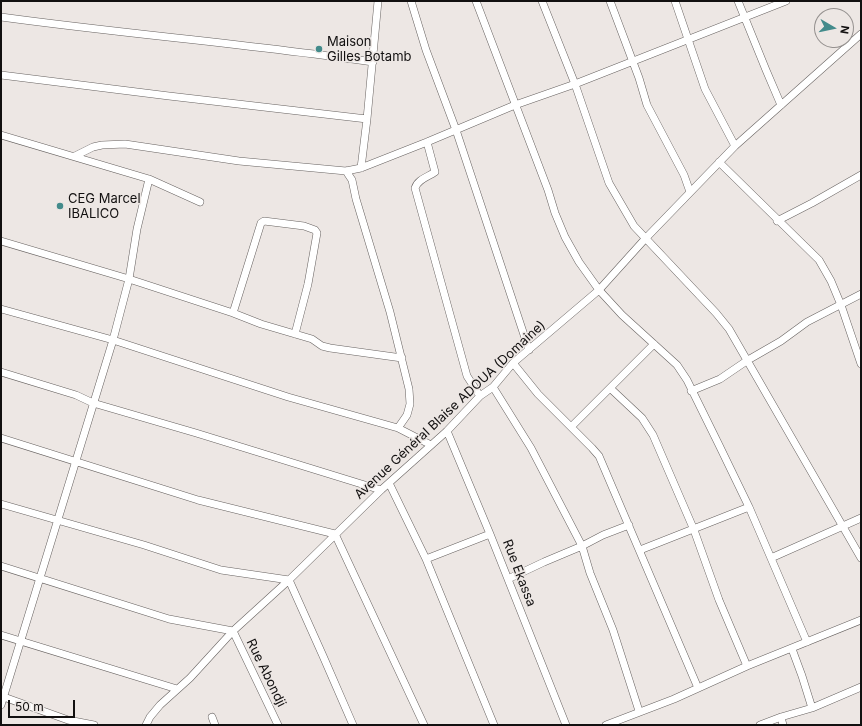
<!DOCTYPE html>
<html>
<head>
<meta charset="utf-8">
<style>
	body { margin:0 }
	#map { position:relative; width:862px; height:726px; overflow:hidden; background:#ede7e4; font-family:Inter,sans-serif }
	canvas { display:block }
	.frame { position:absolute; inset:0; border:2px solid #121010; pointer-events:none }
	.north { position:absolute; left:814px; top:8px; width:40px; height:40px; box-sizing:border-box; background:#ede7e4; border:1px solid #95918f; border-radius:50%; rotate:99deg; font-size:11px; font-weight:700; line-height:16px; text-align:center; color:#121010 }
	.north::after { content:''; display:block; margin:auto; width:14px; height:18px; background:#438b8b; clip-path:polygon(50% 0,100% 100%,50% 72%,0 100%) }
	.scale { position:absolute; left:8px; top:700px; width:67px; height:18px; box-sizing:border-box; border:2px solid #121010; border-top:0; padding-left:5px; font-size:12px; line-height:14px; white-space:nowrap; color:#121010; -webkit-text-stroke:3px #ede7e4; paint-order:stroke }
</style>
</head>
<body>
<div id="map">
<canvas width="862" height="726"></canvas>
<div class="frame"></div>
<div class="north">N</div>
<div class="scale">50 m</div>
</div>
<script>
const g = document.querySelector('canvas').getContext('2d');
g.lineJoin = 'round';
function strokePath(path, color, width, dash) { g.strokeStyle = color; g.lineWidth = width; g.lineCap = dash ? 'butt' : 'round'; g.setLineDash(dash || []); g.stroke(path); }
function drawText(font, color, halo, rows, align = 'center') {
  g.font = font + ' Inter,sans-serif'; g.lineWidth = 3; g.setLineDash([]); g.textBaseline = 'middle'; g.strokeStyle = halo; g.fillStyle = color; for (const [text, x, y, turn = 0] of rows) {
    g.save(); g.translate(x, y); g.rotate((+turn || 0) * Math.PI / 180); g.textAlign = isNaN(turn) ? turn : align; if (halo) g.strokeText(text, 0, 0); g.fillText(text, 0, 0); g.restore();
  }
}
const street = new Path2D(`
	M411,1L426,50L456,130L529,350
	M476,1L548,190L555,213L565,237L579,262L599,290L622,315L677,365L687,380L719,445L749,507L807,642
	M542,1L575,84L609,183L634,226L716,313L729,329L861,558
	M610,1L639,78L647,105L684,175L690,192
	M675,1L705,89L735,146
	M738,1L766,70L781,105
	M1,17C125,34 249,44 373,62
	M1,75L169,96L367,119
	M1,135L149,179L200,202
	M427,142L435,172C428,177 418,179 415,188L467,376L480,396
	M75,156L93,147L102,145L125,144L239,161L346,171L361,168L427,142L515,105L575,84L786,1
	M719,162L819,260L831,281L841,305L861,364
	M361,168L367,119L378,1
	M346,171L352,180L356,199L390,312L409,389L410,404L407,415L398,428L431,445
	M777,221L812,203L861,175
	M1,241L129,279L233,313L261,324L312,339L322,346L330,348L402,358
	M1,309L113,340L288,397L398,428
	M233,313L261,223L264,221L304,226L315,230L317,233L308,284L295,334
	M513,363L538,394L592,448L599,456L698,688
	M1,372L76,395L93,403L196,433L381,490
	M493,387L531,448L582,546L590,573L613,630L639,711
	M610,388L642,418L653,435L694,530L719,600L747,666
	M691,391L720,379L748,360L781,341L807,322L861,294
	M571,427L654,344
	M447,431L490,534L566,725
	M1,438L198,500L335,534L424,725
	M389,483L426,559L494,725
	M1,504L144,545L221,570L289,580L323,656L353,725
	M640,550L749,507
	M771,558L861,518
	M426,559L490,534
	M1,566L169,619L233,631L278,725
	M508,579L544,562L582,546L603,535L629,525
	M1,635L177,689
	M792,649L802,676L812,708
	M1,696L68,720L94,725
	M1,705L113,340L129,279L137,229L149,179
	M212,717L215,725
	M781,717L783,725
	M146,725L150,717L160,705L190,678L233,631L289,580L381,490L447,431L480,396L493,387L513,363L599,290L645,239L735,146L861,34
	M606,725L674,699L747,666L861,620
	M760,725L781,717L812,708L861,687`);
strokePath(street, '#676260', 8);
strokePath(street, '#fff', 7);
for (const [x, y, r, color] of [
	[319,49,4,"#438b8b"],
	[60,206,4,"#438b8b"]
]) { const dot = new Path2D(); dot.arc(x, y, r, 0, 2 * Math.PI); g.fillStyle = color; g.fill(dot); strokePath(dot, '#ede7e4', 1.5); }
drawText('13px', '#121010', '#ede7e4', [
	["Maison",327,42],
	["Gilles Botamb",327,57],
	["CEG Marcel",68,199],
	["IBALICO",68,214]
], 'left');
drawText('13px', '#121010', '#ede7e4', [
	["Avenue Général Blaise ADOUA (Domaine)",450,410,-43],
	["Rue Ekassa",519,573,69],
	["Rue Abondji",266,673,64]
]);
</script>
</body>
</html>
